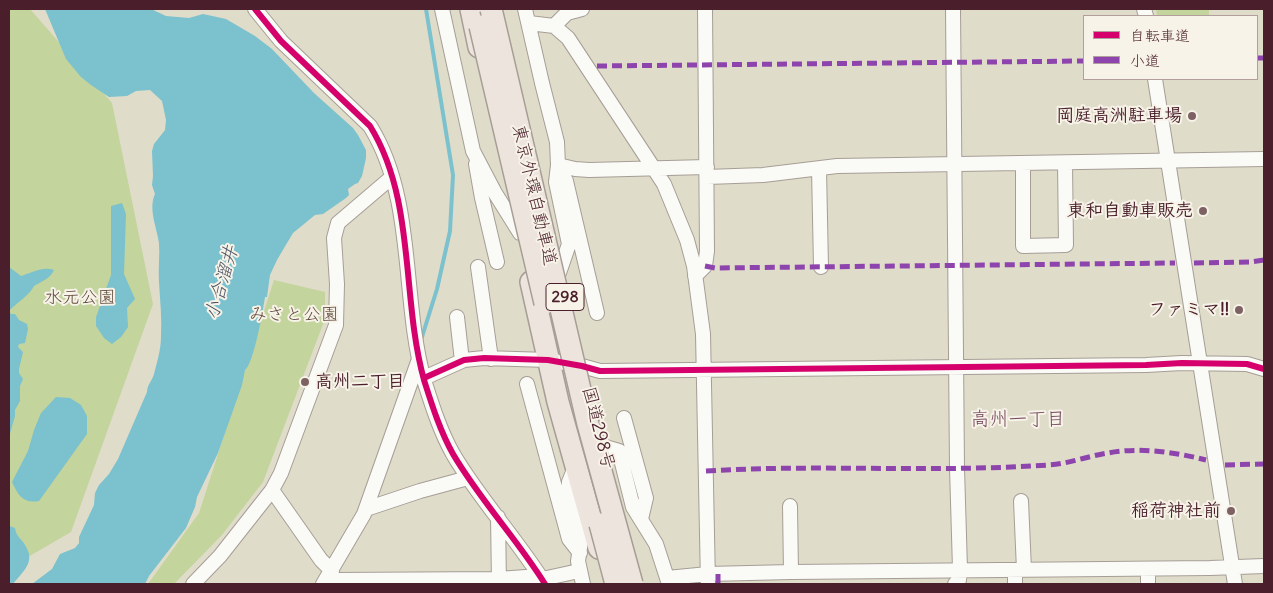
<!DOCTYPE html>
<html>
<head>
<meta charset="utf-8">
<style>
	body { margin:0 }
	#map { position:relative; width:1273px; height:593px; overflow:hidden; background:#e0dcca; font-family:Delius,"Klee One",sans-serif }
	canvas { display:block }
	.frame { position:absolute; inset:0; border:10px solid #4a1f2b; pointer-events:none }
	.legend { position:absolute; left:1083px; top:15px; width:175px; height:65px; box-sizing:border-box; background:#f7f3e8; border:1px solid #b29e9c; margin:0; padding:6px 9px; list-style:none; font-size:15px; color:#4a1f2b }
	.legend li { display:flex; align-items:center; gap:10px; height:25px }
	.legend b { width:25px; border:1px solid #b29e9c }
</style>
</head>
<body>
<div id="map">
<canvas width="1273" height="593"></canvas>
<div class="frame"></div>
<ul class="legend">
<li><b style="height:6px;background:#d6006c"></b>自転車道</li>
<li><b style="height:6px;background:#8e44ad"></b>小道</li>
</ul>
</div>
<script>
const g = document.querySelector('canvas').getContext('2d');
g.lineJoin = 'round';
function fill(path, color) { g.fillStyle = color; g.fill(path, 'evenodd'); }
function strokePath(path, color, width, dash) { g.strokeStyle = color; g.lineWidth = width; g.lineCap = dash ? 'butt' : 'round'; g.setLineDash(dash || []); g.stroke(path); }
function drawText(font, color, halo, rows, align = 'center') {
  g.font = font + ' Delius,"Klee One",sans-serif'; g.lineWidth = 4; g.setLineDash([]); g.textBaseline = 'middle'; g.strokeStyle = halo; g.fillStyle = color; for (const [text, x, y, turn = 0] of rows) {
    g.save(); g.translate(x, y); g.rotate((+turn || 0) * Math.PI / 180); g.textAlign = isNaN(turn) ? turn : align; if (halo) g.strokeText(text, 0, 0); g.fillText(text, 0, 0); g.restore();
  }
}
fill(new Path2D(`
	M9,9H30L112,103L153,304L71,532L9,568Z
	M1156,9H1209V16H1157Z
	M274,280L325,292V319L263,482L222,535L174,584H148L199,513Z`), '#c3d49c');
fill(new Path2D(`
	M45,9H151L166,16L189,18L203,14L226,19L255,36L272,49L314,93L353,128L358,135L366,150V158L362,176L358,183L355,184L348,189L349,195L346,198L323,214L315,215L293,233L277,260L270,275L267,297H265C263,310 254,363 245,370L242,385L218,453L197,497L195,507L186,528L149,576L145,584H32L52,569L60,554L75,548L79,543V537L94,505L95,493L99,485L109,474L118,459L147,392C147,385 152,381 154,374C157,362 161,350 161,336C162,318 160,300 159,282C158,269 160,256 159,243C157,228 148,209 155,194L152,185L153,176L152,151L154,144L165,130L166,120L162,101L150,90L136,91L127,96L109,97L91,85L81,77L66,59Z
	M122,203L126,214L124,274L135,299L127,308L128,327L121,337L112,344L104,338L96,326V317L111,275V206Z
	M9,267L21,276C31,273 43,266 54,270C50,279 42,281 34,286C30,295 16,303 9,311Z
	M9,312L11,314H15L19,320L27,324L28,329L25,343L19,344L18,347L23,352L19,369V373L23,379L20,386V401L15,410V416L9,437Z
	M56,397L70,398L81,405L87,416V434L39,501C23,504 18,495 12,482L28,451L34,430L41,413Z
	M9,526L15,528C16,535 19,537 23,542C37,561 25,569 13,584H9Z`), '#7bc1ce');
strokePath(new Path2D(`
	M421,340L437,289L450,231L453,175L426,9`), '#7bc1ce', 4);
const minor = new Path2D(`
	M255,9L281,41L370,126C416,200 401,297 424,380C432,405 440,431 453,454C480,500 517,539 545,584
	M442,9L473,151L495,193L520,233
	M525,9L542,83L557,142L558,165L556,182L569,244L559,273
	M953,9L957,468L960,569L959,580L955,584
	M1144,9L1146,16
	M529,23L554,26L568,38L664,184L687,240L694,266L703,334L708,584
	M554,26L567,13L582,9
	M1155,79L1235,584
	M1023,163V246L1066,245L1065,163
	M476,164L482,198L497,262
	M558,165L566,181L597,313
	M558,165L575,169L589,170L707,167
	M819,169L821,267
	M707,177L763,175L837,166L1264,159
	M478,267L491,359
	M695,276L705,266L707,251L705,9
	M457,317L462,361
	M424,378L464,360L484,358L548,360L582,366L600,371L1146,365L1182,363L1247,364L1264,369
	M527,384L569,539L580,553
	M624,418L646,498L641,519
	M602,446L619,451L633,507L656,544L669,584
	M576,465L569,482L568,496L581,541L578,561L583,584
	M272,490L321,560L332,571
	M1021,501L1024,570
	M790,506L791,572
	M366,509L420,491L468,478
	M498,517L499,584
	M1148,569V584
	M1015,570V584
	M667,578L708,574L791,572L1210,568L1264,566
	M542,579L579,571
	M334,580L498,579L540,576
	M193,584L220,556L272,490L281,473L336,325L337,284L334,238L338,223L392,177
	M323,584L364,514L419,359`);
const highway = new Path2D(`
	M471,9L479,47
	M531,282L558,402L599,548`);
strokePath(minor, '#a69e96', 16);
strokePath(highway, '#a69e96', 24);
strokePath(minor, '#fafaf7', 14);
strokePath(highway, '#ede4dd', 21);
const highwayBridge = new Path2D(`
	M491,9L588,424L632,584
	M480,26L545,303
	M600,524L616,584`);
strokePath(highwayBridge, '#a69e96', 24, []);
strokePath(highwayBridge, '#ede4dd', 21);
strokePath(new Path2D(`
	M1257,58H1264
	M597,66L1084,61
	M1194,263L1250,262L1264,260
	M705,266L715,268L1175,263
	M1225,465L1264,464
	M706,471C820,464 934,473 1048,465C1068,464 1088,456 1108,453C1140,447 1174,452 1206,460
	M718,574V584`), '#8e44ad', 5, [10, 5]);
strokePath(new Path2D(`
	M255,9L281,41L370,126C416,200 401,297 424,380C432,405 440,431 453,454C480,500 517,539 545,584
	M424,378L464,360L484,358L548,360L582,366L600,371L1146,365L1182,363L1247,364L1264,369`), '#d6006c', 6);
for (const [x, y, r, color] of [
	[1192,116,5,"#7e6163"],
	[1203,211,5,"#7e6163"],
	[1239,310,5,"#7e6163"],
	[305,382,5,"#7e6163"],
	[1231,511,5,"#7e6163"]
]) { const dot = new Path2D(); dot.arc(x, y, r, 0, 2 * Math.PI); g.fillStyle = color; g.fill(dot); strokePath(dot, '#f7f3e8', 2); }
for (const [x, y, w] of [
	[565,297,38]
]) { const box = new Path2D(); box.roundRect(x - w / 2, y - 13.5, w, 27, 4); g.fillStyle = '#f7f3e8'; g.fill(box); strokePath(box, '#4a1f2b', 1); }
drawText('bold 16px', '#4a1f2b', null, [
	["298",565,297]
]);
drawText('bold 18px', '#4a1f2b', '#f7f3e8', [
	["岡庭高洲駐車場",1182,116],
	["東和自動車販売",1193,211],
	["ファミマ!!",1229,310],
	["高州二丁目",315,382,"left"],
	["稲荷神社前",1221,511]
], 'right');
drawText('18px', '#4a1f2b', '#f7f3e8', [
	["東京外環自動車道",534,195,77],
	["国道298号",598,428,76]
]);
drawText('18px', '#624b3e', '#f7f3e8', [
	["水元公園",80,298],
	["みさと公園",294,315]
]);
drawText('italic 19px', '#4c5464', '#f7f3e8', [
	["小合溜井",222,283,-74]
]);
drawText('19px', '#74485d', '#f7f3e8', [
	["高州一丁目",1018,420]
]);
</script>
</body>
</html>
